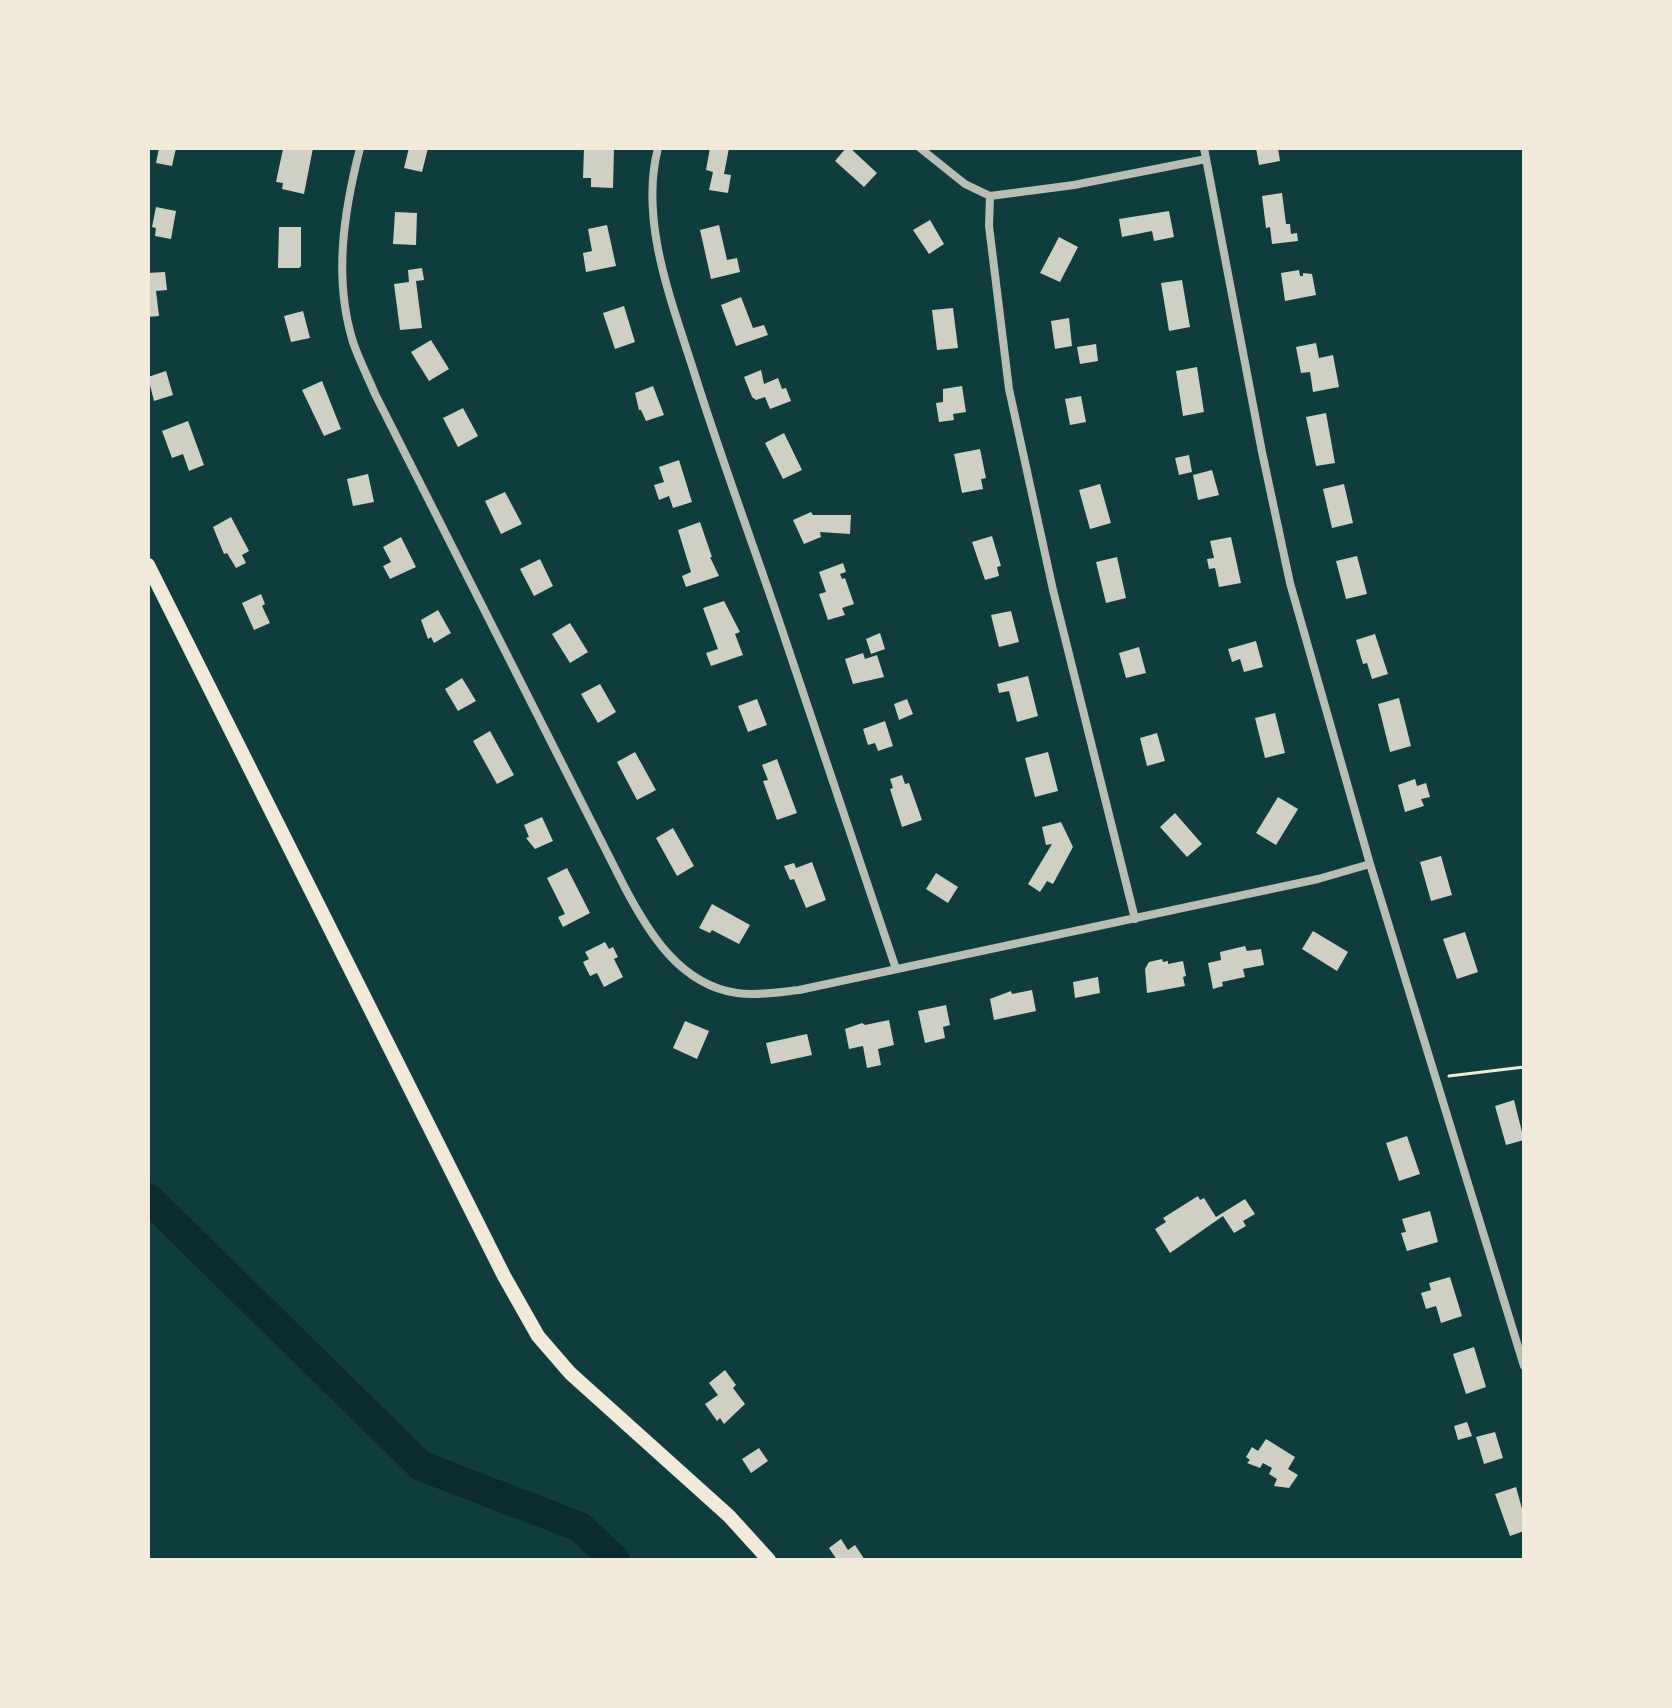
<!DOCTYPE html>
<html>
<head>
<meta charset="utf-8">
<style>
	body { margin:0 }
	#map { position:relative; width:1672px; height:1708px; overflow:hidden; background:#0f3d3e; font-family:"Golos Text",sans-serif }
	canvas { display:block }
	.frame { position:absolute; inset:0; border:150px solid #f1e9da; pointer-events:none }
</style>
</head>
<body>
<div id="map">
<canvas width="1672" height="1708"></canvas>
<div class="frame"></div>
</div>
<script>
const g = document.querySelector('canvas').getContext('2d');
g.lineJoin = 'round';
function strokePath(path, color, width, dash) { g.strokeStyle = color; g.lineWidth = width; g.lineCap = dash ? 'butt' : 'round'; g.setLineDash(dash || []); g.stroke(path); }
function fill(path, color) { g.fillStyle = color; g.fill(path, 'evenodd'); }
strokePath(new Path2D(`
	M148,1198L421,1466L580,1527L615,1560`), '#0a2a2b', 30);
fill(new Path2D(`
	M159,148H176L172,166L156,163Z
	M290,148H313L304,194L282,189L283,183L276,182L283,149Z
	M409,148H428L422,172L404,168Z
	M584,148H614L613,188L591,187V178H583Z
	M710,148H729L724,174L731,175L728,193L709,190L713,172L706,170Z
	M846,148H850L877,173L864,187L835,161Z
	M1256,148H1278L1280,161L1259,165Z
	M1282,193L1286,224H1290L1291,234L1297,233L1298,241L1272,244L1270,227L1266,228L1262,196Z
	M156,207L176,211L171,239L155,236L156,228L152,227Z
	M1169,211L1174,237L1154,241L1152,231L1122,237L1119,219Z
	M395,212L417,213L416,245L393,244Z
	M930,220L944,244L929,254L913,230Z
	M607,225L616,266L586,272L583,253L592,251L588,229Z
	M719,225L727,260L737,258L740,272L711,279L700,230Z
	M279,227H301V266L299,268H278Z
	M1059,237L1078,247L1060,282L1040,273Z
	M422,268L424,280L416,281L422,328L400,330L394,284L409,282L408,270Z
	M1299,270L1300,276H1303V273L1312,274L1316,295L1285,301L1281,273Z
	M165,272L167,290L156,291L159,316L148,317V273Z
	M1182,280L1190,327L1169,331L1161,283Z
	M741,297L753,328L764,325L768,335L736,346L721,305Z
	M624,306L635,342L615,349L603,313Z
	M953,308L958,348L937,350L932,310Z
	M303,311L310,338L291,342L284,316Z
	M1069,318L1072,346L1055,349L1051,321Z
	M431,340L449,369L429,381L411,352Z
	M1316,343L1319,358L1333,355L1339,387L1313,392L1310,372L1301,373L1296,347Z
	M1096,344L1098,361L1080,364L1077,347Z
	M1197,367L1204,412L1183,416L1176,371Z
	M761,370L764,384L778,378L782,389L786,388L791,401L770,409L765,397L756,400L752,397L744,377Z
	M166,371L173,395L154,401L148,377Z
	M322,381L341,429L324,436L302,390Z
	M653,386L664,415L646,421L641,410H639L635,393Z
	M962,386L966,412L953,414L954,420L939,422L936,403L943,402V389Z
	M1081,396L1086,422L1070,425L1065,399Z
	M463,408L478,436L458,447L443,418Z
	M1326,413L1335,463L1316,466L1306,417Z
	M188,421L204,465L189,471L183,454L172,458L162,431Z
	M784,433L802,470L783,479L765,443Z
	M980,449L986,478L981,479L983,489L962,493L954,454Z
	M1189,455L1192,472L1179,475L1175,458Z
	M679,460L692,502L673,508L669,496L659,500L654,485L664,482L659,467Z
	M1212,470L1219,495L1198,500L1193,475Z
	M368,474L374,502L353,506L347,479Z
	M1100,484L1111,523L1090,529L1079,490Z
	M1344,484L1353,523L1332,528L1323,489Z
	M505,492L522,524L501,534L485,501Z
	M811,512L813,515H851L850,534L820,532L821,537L804,544L793,520Z
	M231,517L249,551L242,555L246,563L236,568L227,553L224,554L213,527Z
	M700,522L712,557H710L719,576L686,587L682,576L691,572L678,530Z
	M992,536L1001,566L997,567L999,576L985,580L972,542Z
	M401,537L416,567L390,579L383,566L391,562L383,547Z
	M1231,537L1241,583L1219,587L1215,568L1209,569L1207,559L1214,558L1210,541Z
	M1357,556L1367,594L1346,599L1336,561Z
	M1117,557L1126,598L1106,603L1096,562Z
	M540,559L553,586L534,596L520,569Z
	M843,563L846,572L840,574L842,579L845,578L854,604L842,608L845,615L828,620L819,594L826,592L819,572Z
	M261,594L265,604L262,606L270,623L254,630L242,603Z
	M724,601L740,632L735,634L743,655L711,666L706,653L718,649L703,608Z
	M438,610L451,633L434,643L431,637L428,639L421,620Z
	M1011,611L1019,642L999,647L991,615Z
	M570,623L588,652L570,663L552,634Z
	M880,633L885,649L871,654L866,639Z
	M1375,634L1388,674L1372,679L1367,663L1363,664L1356,640Z
	M1256,641L1263,667L1244,672L1240,659L1232,662L1228,649Z
	M1139,647L1146,673L1126,678L1119,653Z
	M863,653L865,659L877,655L884,677L853,684L845,659Z
	M1028,676L1038,716L1017,722L1009,691L999,693L997,684Z
	M462,678L476,701L458,711L445,689Z
	M600,684L616,712L598,723L581,694Z
	M1399,698L1411,746L1390,752L1378,704Z
	M757,699L767,725L748,732L738,706Z
	M907,699L913,714L899,720L894,704Z
	M1275,713L1285,753L1265,758L1255,718Z
	M885,721L893,746L878,751L875,743L868,745L863,729Z
	M490,731L514,775L497,784L473,741Z
	M1157,733L1165,761L1147,766L1140,738Z
	M635,752L656,790L637,800L617,762Z
	M1048,752L1058,791L1035,797L1025,758Z
	M777,759L797,813L777,820L763,781L768,780L762,765Z
	M902,775L905,784L909,783L922,820L902,827L890,789L893,788L890,779Z
	M1415,779L1417,786L1426,783L1430,797L1421,799L1424,806L1405,812L1398,785Z
	M1278,797L1298,809L1276,845L1256,833Z
	M1175,813L1202,844L1187,857L1160,827Z
	M542,817L553,841L535,849L526,838L529,837L524,825Z
	M1061,822L1073,847L1053,884L1047,881L1040,892L1028,884L1052,844L1046,845L1042,827Z
	M673,828L694,866L677,876L656,838Z
	M1441,856L1452,895L1431,901L1420,862Z
	M812,862L826,900L806,908L794,879L790,880L784,866L794,863L796,868Z
	M567,868L590,913L563,927L558,917L565,914L547,878Z
	M936,873L958,887L948,903L926,889Z
	M712,904L750,925L739,944L712,930L710,933L699,928Z
	M1313,931L1348,952L1337,971L1302,949Z
	M1465,932L1478,972L1457,979L1443,939Z
	M605,942L609,949L613,947L618,957L614,959L623,977L604,987L597,973L590,976L583,962L589,959L585,952Z
	M1245,946L1247,951L1261,949L1264,965L1243,969L1245,977L1222,982L1223,986L1213,989L1208,963L1221,960L1220,952Z
	M1162,959L1163,962L1168,961V964L1183,961L1186,976L1183,977L1185,986L1147,993L1145,969L1149,962Z
	M1098,977L1100,993L1075,998L1073,982Z
	M1032,990L1036,1011L994,1020L990,999L1011,991L1012,994Z
	M946,1005L950,1025L943,1027L945,1038L925,1043L918,1011Z
	M889,1020L894,1045L878,1049L881,1065L867,1068L863,1046L849,1049L845,1029L862,1023L865,1025Z
	M685,1021L709,1031L697,1059L673,1048Z
	M807,1034L812,1055L771,1064L766,1043Z
	M1514,1100L1524,1140L1506,1145L1495,1106Z
	M1407,1136L1420,1174L1399,1181L1386,1143Z
	M1198,1196L1200,1200L1204,1198L1216,1217L1245,1199L1255,1214L1243,1221L1246,1226L1234,1233L1223,1216L1170,1253L1155,1229L1166,1222L1163,1218Z
	M1430,1211L1438,1242L1407,1251L1401,1233L1406,1232L1402,1219Z
	M1450,1277L1462,1316L1441,1323L1436,1306L1426,1309L1421,1293L1431,1290L1429,1283Z
	M1474,1347L1486,1387L1466,1394L1453,1354Z
	M725,1370L736,1385L733,1388L745,1404L724,1424L720,1418L717,1421L705,1404L718,1395L709,1383Z
	M1467,1422L1472,1436L1458,1440L1454,1426Z
	M1495,1432L1503,1458L1484,1464L1476,1437Z
	M1266,1439L1295,1457L1288,1469L1298,1475L1289,1488L1274,1486L1277,1479L1269,1474L1272,1468L1263,1463L1260,1468L1247,1463L1250,1460L1246,1457L1252,1447L1258,1451Z
	M759,1448L768,1461L751,1473L742,1459Z
	M1516,1487L1524,1516V1531L1510,1536L1495,1494Z
	M841,1539L848,1550L855,1545L865,1560H837L829,1548Z`), '#cfcfc3');
strokePath(new Path2D(`
	M1449,1076L1524,1067`), '#f1e9da', 3);
strokePath(new Path2D(`
	M360,148C344,211 333,278 353,342C359,360 368,377 375,394L624,886C648,932 680,985 737,993C757,996 779,992 799,990L1318,879L1370,864
	M658,148C639,222 672,302 694,372C720,455 750,536 778,618C818,735 856,852 896,969
	M920,148L965,184L990,196L1074,185L1206,159
	M1204,148L1262,452L1290,583L1370,864L1524,1366
	M990,196L989,226L1009,389L1053,590L1135,919`), '#b8beb3', 8);
strokePath(new Path2D(`
	M148,565L504,1276L538,1336L570,1373L729,1516L769,1560`), '#f1e9da', 14);
</script>
</body>
</html>
